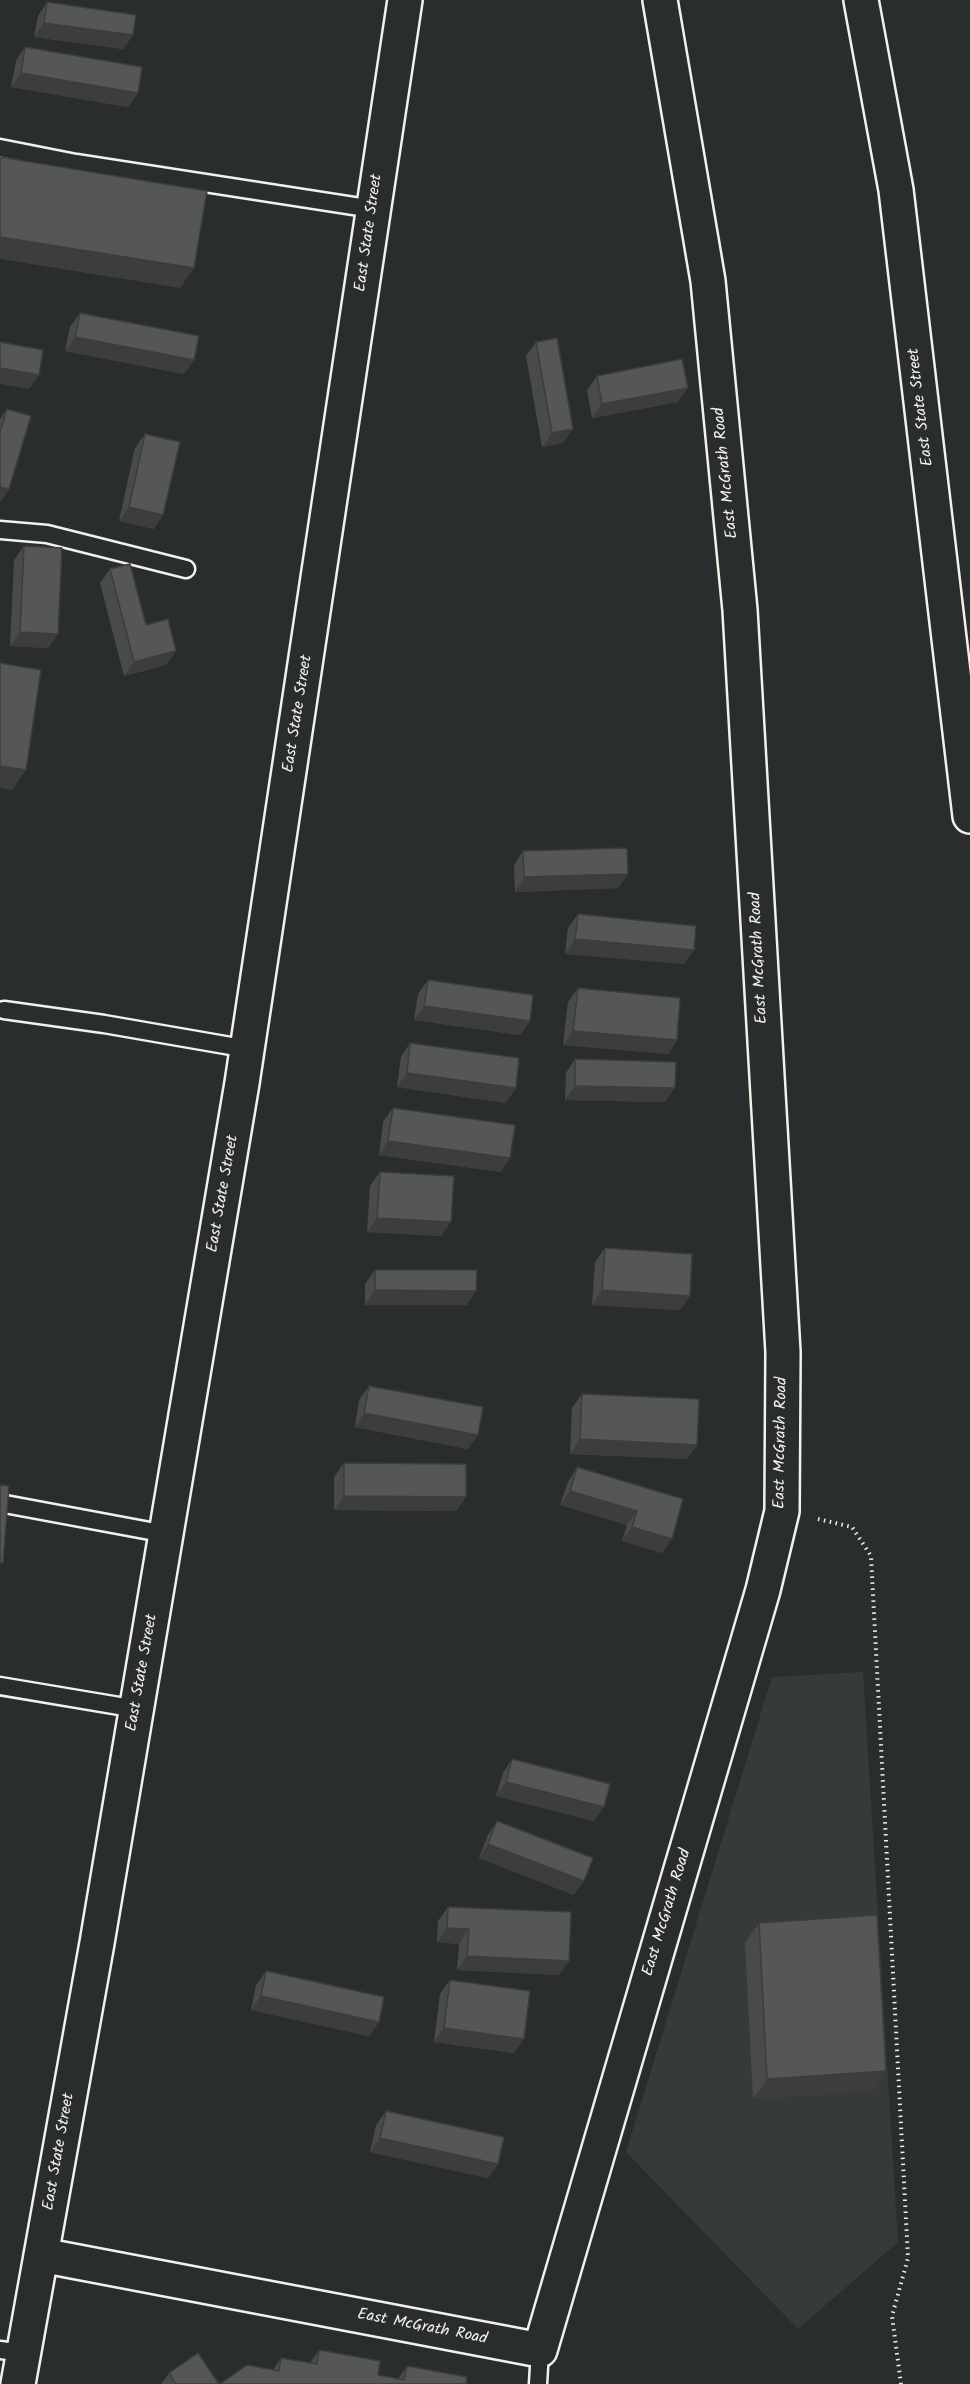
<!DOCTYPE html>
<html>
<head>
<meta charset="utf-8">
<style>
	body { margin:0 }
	canvas { display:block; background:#2a2d2e }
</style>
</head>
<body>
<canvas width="970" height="2384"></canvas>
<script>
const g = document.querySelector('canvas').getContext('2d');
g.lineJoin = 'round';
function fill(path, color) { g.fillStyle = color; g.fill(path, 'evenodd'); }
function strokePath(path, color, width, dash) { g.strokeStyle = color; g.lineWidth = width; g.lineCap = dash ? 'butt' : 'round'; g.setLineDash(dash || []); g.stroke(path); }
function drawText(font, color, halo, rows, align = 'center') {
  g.font = font + ' Kalam,sans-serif'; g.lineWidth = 4.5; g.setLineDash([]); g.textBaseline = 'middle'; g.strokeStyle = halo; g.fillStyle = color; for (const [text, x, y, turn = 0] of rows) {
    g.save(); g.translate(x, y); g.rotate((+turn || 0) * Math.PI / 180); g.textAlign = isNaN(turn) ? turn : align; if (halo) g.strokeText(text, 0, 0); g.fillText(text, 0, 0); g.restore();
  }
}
fill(new Path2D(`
	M863,1672L898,2242L798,2329L626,2152L772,1677Z`), '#373a3a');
const lane = new Path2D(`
	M0,148L76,163L373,209
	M0,530L47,534L186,569
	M4,1010L104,1024L248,1049
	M0,1503L166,1534
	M0,1686L137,1709
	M0,2350L23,2353
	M538,2384L540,2350`);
const street = new Path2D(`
	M41,2255L540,2350L763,1590L782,1511L783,1352L740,610L708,281L660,0
	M18,2384L97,1943L242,1083L405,0`);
const highway = new Path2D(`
	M861,0L896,190L970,816`);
strokePath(lane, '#f4f1e8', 21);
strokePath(street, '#f4f1e8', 38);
strokePath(highway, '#f4f1e8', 38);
strokePath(new Path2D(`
	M818,1519L852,1527L871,1556L908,2258L892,2316L901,2384`), '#f4f1e8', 4, [1.5, 4.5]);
strokePath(lane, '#2a2d2e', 16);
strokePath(street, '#2a2d2e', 33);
strokePath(highway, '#2a2d2e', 33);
fill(new Path2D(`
	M47,2L133,35L123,49L34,37L38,16Z
	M25,47L138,93L128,107L11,87L16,61Z
	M80,313L184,374L65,351L70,327Z
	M536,342L563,443L542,447L526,356Z
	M597,376L678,402L592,418L587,390Z
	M7,409L0,503V419Z
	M145,434L154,529L119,521L135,448Z
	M24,546L58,634L48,648L10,646L14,560Z
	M110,569L146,625L166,665L124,676L100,583Z
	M523,851L628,874L618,888L515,892L514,865Z
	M578,914L684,964L565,954L568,928Z
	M428,980L530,1021L520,1035L414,1020L418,994Z
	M578,988L677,1040L668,1054L563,1045L568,1002Z
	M410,1043L506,1103L397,1087L401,1057Z
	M575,1059L665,1102L565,1100L566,1073Z
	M393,1108L501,1172L379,1155L383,1122Z
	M380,1172L441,1236L367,1232L370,1186Z
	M605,1248L680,1310L592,1305L595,1262Z
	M375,1270L467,1305H365V1284Z
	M369,1386L468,1449L355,1427L359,1400Z
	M582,1394L697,1445L687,1459L570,1454L572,1408Z
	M344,1463L466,1497L456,1511L334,1510V1477Z
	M577,1467L683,1499L662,1553L622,1541L627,1525L560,1505L568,1482Z
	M512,1759L594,1821L496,1796L503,1773Z
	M497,1821L574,1895L479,1858L488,1835Z
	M448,1907L559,1975L457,1970L459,1944L437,1942L438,1921Z
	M759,1923L886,2071L872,2091L753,2099L745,1943Z
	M266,1971L379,2022L369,2036L251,2010L256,1985Z
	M450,1980L514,2053L434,2042L440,1994Z
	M386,2111L498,2164L488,2178L370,2152L376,2125Z
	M319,2350L378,2375L398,2379L407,2366L466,2384H220L273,2370L281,2358L310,2363Z
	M169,2373L219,2384H161Z`), '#494b4a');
fill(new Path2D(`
	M44,23L133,35L123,49L34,37Z
	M21,73L138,93L128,107L11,87Z
	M0,237L194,268L180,288L0,259Z
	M75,337L194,360L184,374L65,351Z
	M0,368L39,375L29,389L0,384Z
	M688,388L678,402L592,418L602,404Z
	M573,429L563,443L542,447L552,433Z
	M0,487L9,489L0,503Z
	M129,507L163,515L154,529L119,521Z
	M20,632L58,634L48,648L10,646Z
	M176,651L166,665L124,676L134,662Z
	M0,766L26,770L12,790L0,788Z
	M628,874L618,888L515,892L524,877Z
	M575,939L694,950L684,964L565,954Z
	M424,1006L530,1021L520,1035L414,1020Z
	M573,1031L677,1040L668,1054L563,1045Z
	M407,1073L516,1088L506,1103L397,1087Z
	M575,1086L675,1088L665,1102L565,1100Z
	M388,1141L510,1158L501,1172L379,1155Z
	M377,1218L451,1222L441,1236L367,1232Z
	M375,1290L476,1291L467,1305H365Z
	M602,1290L690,1296L680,1310L592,1305Z
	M364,1413L478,1435L468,1449L355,1427Z
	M580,1439L697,1445L687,1459L570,1454Z
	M570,1491L637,1511L627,1525L560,1505Z
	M344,1496L466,1497L456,1511L334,1510Z
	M632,1527L672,1539L662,1553L622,1541Z
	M506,1782L604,1807L594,1821L496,1796Z
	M488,1844L584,1881L574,1895L479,1858Z
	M447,1928L469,1929L459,1944L437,1942Z
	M467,1956L569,1961L559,1975L457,1970Z
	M261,1996L379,2022L369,2036L251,2010Z
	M444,2028L524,2039L514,2053L434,2042Z
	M886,2071L872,2091L753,2099L767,2079Z
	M380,2138L498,2164L488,2178L370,2152Z`), '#3c3d3c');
const building = new Path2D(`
	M47,2L136,15L133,35L44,23Z
	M25,47L142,67L138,93L21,73Z
	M0,157L207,191L194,268L0,237Z
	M80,313L199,336L194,360L75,337Z
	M557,338L573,429L552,433L536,342Z
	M0,342L43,350L39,375L0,368Z
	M682,359L688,388L602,404L597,376Z
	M7,409L31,416L9,489L0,487V432Z
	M145,434L180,442L163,515L129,507Z
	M24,546L62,548L58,634L20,632Z
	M130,564L146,625L168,619L176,651L134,662L110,569Z
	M0,663L41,670L26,770L0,766Z
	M627,848L628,874L524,877L523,851Z
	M578,914L696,926L694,950L575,939Z
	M428,980L533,995L530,1021L424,1006Z
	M578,988L680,998L677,1040L573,1031Z
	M410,1043L519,1058L516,1088L407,1073Z
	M575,1059L676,1062L675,1088L575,1086Z
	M393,1108L515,1125L510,1158L388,1141Z
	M380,1172L454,1176L451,1222L377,1218Z
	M605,1248L692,1254L690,1296L602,1290Z
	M375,1270H477L476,1291L375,1290Z
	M369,1386L483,1407L478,1435L364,1413Z
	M582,1394L699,1399L697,1445L580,1439Z
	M344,1463L466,1464V1497L344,1496Z
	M577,1467L683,1499L672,1539L632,1527L637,1511L570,1491Z
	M0,1485L9,1486L3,1563H0Z
	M512,1759L610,1784L604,1807L506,1782Z
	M497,1821L593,1858L584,1881L488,1844Z
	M448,1907L571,1912L569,1961L467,1956L469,1929L447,1928Z
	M877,1915L886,2071L767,2079L759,1923Z
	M266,1971L384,1997L379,2022L261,1996Z
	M450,1980L530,1991L524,2039L444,2028Z
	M386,2111L504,2137L498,2164L380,2138Z
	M319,2350L380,2361L378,2375L404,2380L407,2366L467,2377L466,2384H220L247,2365L279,2371L281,2358L317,2364Z
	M198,2353L219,2384H176L169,2373Z`);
fill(building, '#555756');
strokePath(building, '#3c3d3c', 1.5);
drawText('16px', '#f4f1e8', '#2a2d2e', [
	["East State Street",370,233,-82],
	["East State Street",922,407,-97],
	["East McGrath Road",727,473,-96],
	["East State Street",299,714,-81],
	["East McGrath Road",760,958,-93],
	["East State Street",224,1194,-80],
	["East McGrath Road",782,1443,-89],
	["East State Street",143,1673,-80],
	["East McGrath Road",668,1913,-73],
	["East State Street",60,2152,-80],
	["East McGrath Road",422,2328,11]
]);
</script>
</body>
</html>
